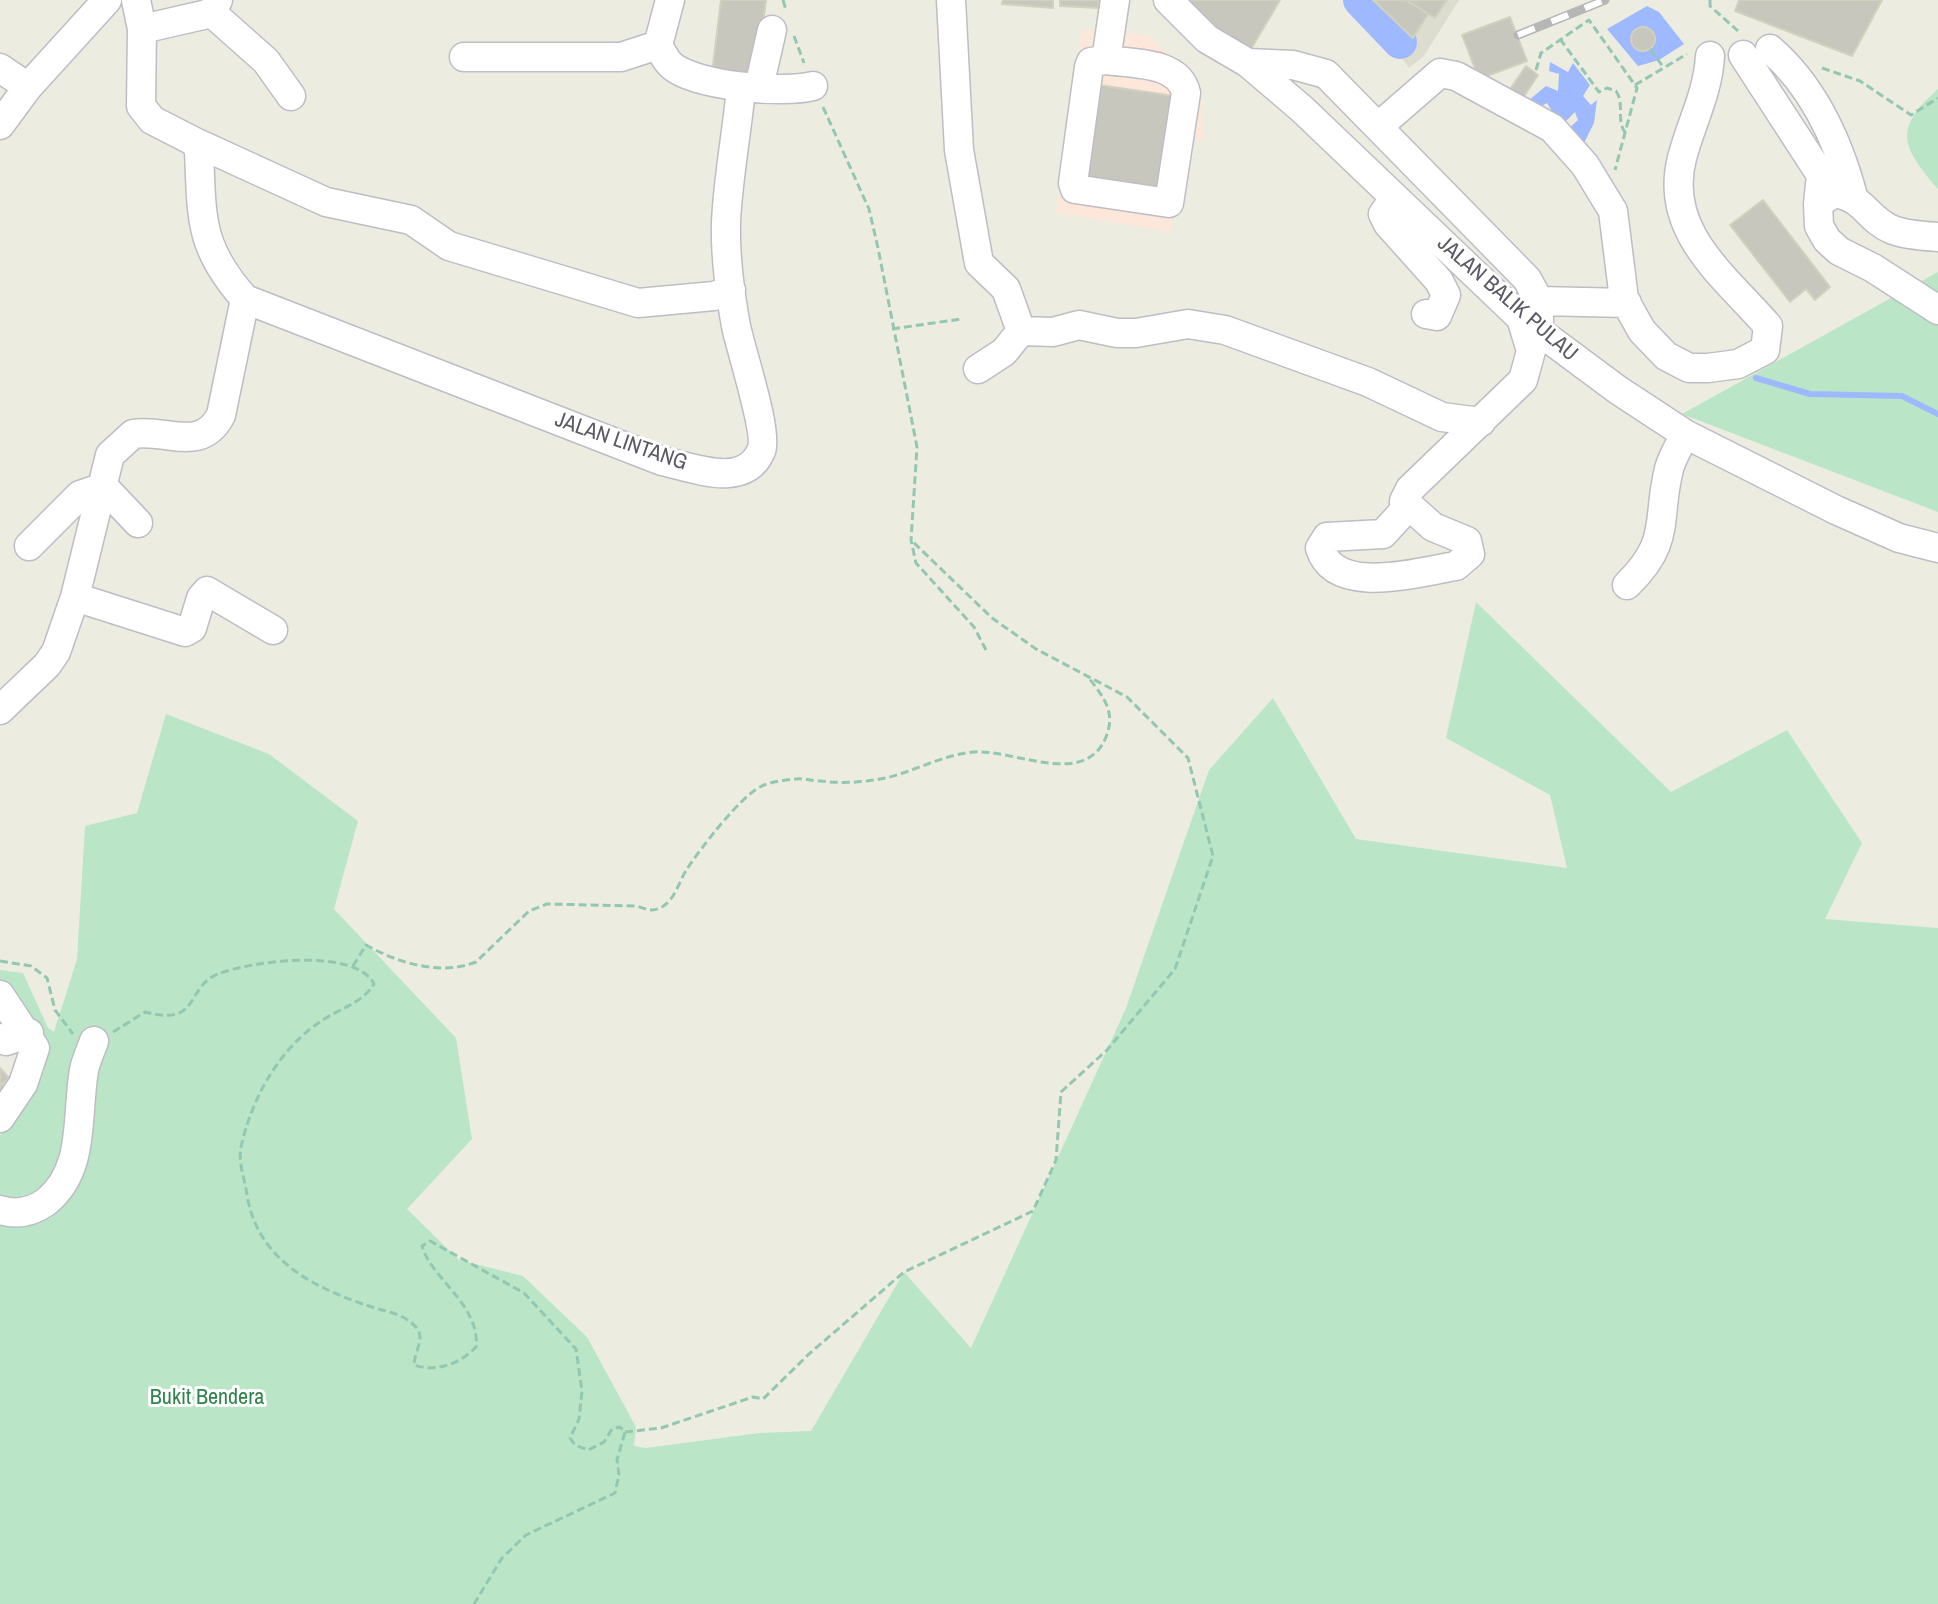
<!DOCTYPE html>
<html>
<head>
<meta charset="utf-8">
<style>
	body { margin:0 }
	canvas { display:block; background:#ecede0 }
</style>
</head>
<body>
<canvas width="1938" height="1604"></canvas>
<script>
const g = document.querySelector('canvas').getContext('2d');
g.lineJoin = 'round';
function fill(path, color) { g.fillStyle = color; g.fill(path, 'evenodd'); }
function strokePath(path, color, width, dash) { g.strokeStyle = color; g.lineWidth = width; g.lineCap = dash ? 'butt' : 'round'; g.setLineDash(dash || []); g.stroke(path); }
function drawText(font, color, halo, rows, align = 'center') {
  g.font = font + ' "Archivo Narrow",sans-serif'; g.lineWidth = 6; g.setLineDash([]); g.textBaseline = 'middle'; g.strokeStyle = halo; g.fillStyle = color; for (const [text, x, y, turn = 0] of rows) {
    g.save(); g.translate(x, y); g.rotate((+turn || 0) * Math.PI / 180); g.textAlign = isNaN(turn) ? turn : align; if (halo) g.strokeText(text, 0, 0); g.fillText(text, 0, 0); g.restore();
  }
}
fill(new Path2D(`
	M1373,0H1459L1424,56L1409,68L1394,47L1408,34Z`), '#dcddcf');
fill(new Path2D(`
	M1082,30L1148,35L1200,85L1204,141L1186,138L1171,232L1056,213Z`), '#fce7da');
fill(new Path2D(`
	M1938,89V189C1901,146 1893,129 1938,89Z
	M1938,272V512L1682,414Z
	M1476,602L1671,792L1787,730L1862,843L1825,919L1938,928V1604H0V1135L11,1126L43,1043L0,991V970L23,973L48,1028L54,1032L77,959L85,826L137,813L166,714L269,754L358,821L334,909L456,1038L472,1139L407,1209L459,1260L523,1276L587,1337L636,1427L634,1446L646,1448L759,1433L811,1431L904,1272L971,1348L1126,1008L1209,770L1273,698L1356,839L1567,868L1550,795L1446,738Z`), '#bae6c7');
fill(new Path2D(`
	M1647,6L1659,12L1684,44L1659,60L1638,66L1607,29Z
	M1550,62L1568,72L1573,63L1590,85L1583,96L1591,105L1597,100L1594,123L1582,147L1568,129L1578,120L1575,112L1563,124L1550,115L1552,111L1547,103L1538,108L1529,100L1546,86L1558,91L1559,74L1549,71Z`), '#9eb9ff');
strokePath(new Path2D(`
	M1756,378L1810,394L1902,396L1938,414`), '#9eb9ff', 6);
strokePath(new Path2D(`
	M1360,0L1400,42`), '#9eb9ff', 34);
const building = new Path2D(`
	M721,0H766L758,63L741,78L712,73Z
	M1003,0H1053V8L1002,4Z
	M1060,0H1099L1098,8L1060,6Z
	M1184,0H1280L1251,49L1198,18Z
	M1373,0H1406L1428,14L1413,38Z
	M1406,0H1447L1435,18Z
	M1739,0H1882L1852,56L1735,11Z
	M1510,17L1527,61L1479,79L1462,35Z
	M1631 39a12 12 0 1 1 24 0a12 12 0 1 1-24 0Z
	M1526,66L1538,75L1519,104L1506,95Z
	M1092,84L1181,97L1166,200L1078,186Z
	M1763,200L1830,287L1815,300L1806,289L1790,302L1730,225Z
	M0,1068L9,1078L2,1084L9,1092L0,1099Z`);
fill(building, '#c8c7bd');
strokePath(building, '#d2d1be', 2);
const minor = new Path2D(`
	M136,0L142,29L141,106L152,120L195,142L326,202L411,220L449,246L638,303L714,296L731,290
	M670,0L658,45C662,52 666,61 672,66C696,86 784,94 813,86
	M951,0L959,150L979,263L1006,289L1021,331L1004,352L978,369
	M1168,0L1207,39L1248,63L1302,109L1521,318L1618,390L1685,434L1836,510L1899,538L1938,548
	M212,13L266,61L291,96
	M142,29L212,13L218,0
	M1770,49C1814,87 1838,140 1853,196
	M1743,55L1821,175L1818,204
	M464,57H621L658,45
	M1106,60C1132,64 1179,61 1186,93L1169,203L1075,189L1073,183L1089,67L1091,62Z
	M1106,60L1115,0
	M1248,63L1293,65L1326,74L1527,279L1539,301V331
	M0,68L28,87
	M759,87L772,30
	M0,125L28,87L107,0
	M1379,126L1440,73L1456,76L1552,128L1585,165L1613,211L1624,299L1642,331L1666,356L1689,368H1708L1738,364L1765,350L1768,326C1725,276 1663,232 1682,158C1691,123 1708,93 1710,56
	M195,142L199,151C202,217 198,246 245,299L662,461C692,467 744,490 761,451C769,434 741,351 736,326C730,293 725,256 726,222C728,178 737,132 741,88
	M1395,198L1383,214L1388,224L1439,281L1446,295L1437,316L1426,314
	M1938,237C1924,236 1906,235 1893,230C1866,219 1866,198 1834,193L1818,204L1819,226L1827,240L1839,251L1873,268L1938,310
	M1539,301L1627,303
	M1021,331L1053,332L1079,325L1117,333H1136L1188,324L1225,330L1368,382L1442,417L1481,422
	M1404,501L1433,527L1467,541L1470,554L1456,566C1418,572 1335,597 1320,548L1327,537L1383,534L1404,511V501L1410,489L1523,380L1531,351L1521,318
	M29,546L80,495L104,487L138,523
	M1627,585C1672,541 1656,521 1669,469C1672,457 1680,445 1685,434
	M75,597L185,632L192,628L201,598L207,591L273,630
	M0,710L47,665L56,652L75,597L110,455L133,434C166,428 201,454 221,415L245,299
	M0,995L35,1048L23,1084L0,1118
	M0,1038L6,1041L29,1033
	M0,1210C16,1215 32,1212 46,1202C86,1170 76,1116 84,1070C86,1060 91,1050 94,1041`);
strokePath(minor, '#bdbdc5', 31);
strokePath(new Path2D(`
	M783,0L786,10
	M1710,0V6L1738,31
	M794,36L804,63
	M1560,39L1599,92L1607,88L1616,91C1625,104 1616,121 1625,132
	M1650,49L1664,68
	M1822,68L1860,81L1911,115L1938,98
	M1536,70L1541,53L1589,20L1637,88L1615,170
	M1635,85L1687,54
	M823,107L869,209L878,248L917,447L911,540L916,563L974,627L986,650
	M892,329L961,319
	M0,961L31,966L47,978L55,1010L73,1034
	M353,966L366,945C398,963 440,976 476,962L529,911L547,904L637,906C645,909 652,912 660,908C675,901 679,881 687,869C700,849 740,797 760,787C769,782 785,780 796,779C804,778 811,781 820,781C837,783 857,783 874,780C908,776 938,755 974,752C1014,749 1085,789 1106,737C1116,712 1104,698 1089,678
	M113,1032L145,1012C201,1027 185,987 218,974C251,961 355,947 374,984C363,1002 344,1007 326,1018C281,1045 252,1097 241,1147C238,1164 245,1179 247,1195C258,1262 316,1289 375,1308C390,1312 409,1316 418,1330C424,1340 414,1354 414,1365C437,1373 461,1363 476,1347C481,1306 430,1277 422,1246L430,1241L524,1293L576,1349L582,1391L579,1419L570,1438L575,1445L588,1450L604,1442L612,1429L620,1427L625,1432L617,1460L619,1475L615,1493L526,1535L502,1558L474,1604
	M625,1432L661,1428L753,1397L763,1399L809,1354L904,1272L1033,1211L1056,1160L1061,1092L1107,1050L1175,969L1213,856L1188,758L1127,697L1036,649L992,618L911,540`), '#93c7b1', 3, [8, 4]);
strokePath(minor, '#fff', 28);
const rail = new Path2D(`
	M1518,35L1605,0`);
strokePath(rail, '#b6b6b7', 9);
strokePath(rail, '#fff', 6, [18]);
drawText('22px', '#595a62', '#fff', [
	["JALAN BALIK PULAU",1507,299,41],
	["JALAN LINTANG",621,442,19]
]);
drawText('22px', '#2f834b', '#fff', [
	["Bukit Bendera",207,1398]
]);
</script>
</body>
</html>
